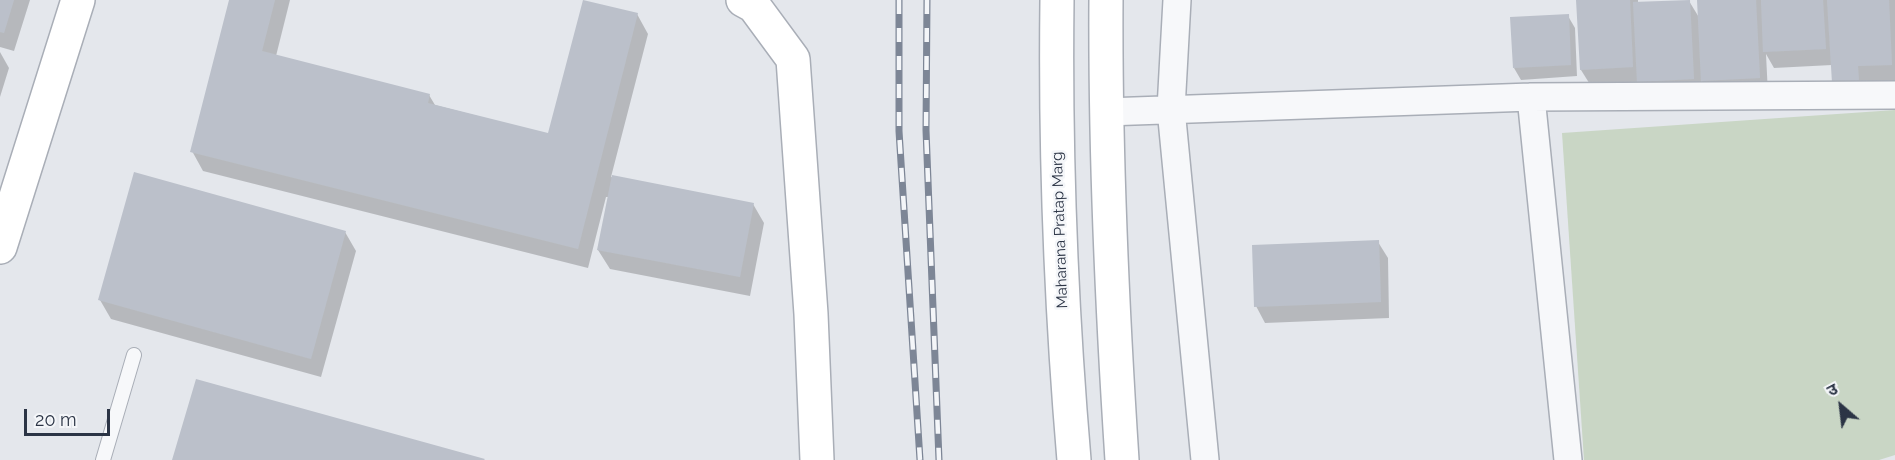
<!DOCTYPE html>
<html>
<head>
<meta charset="utf-8">
<style>
	body { margin:0 }
	#map { position:relative; width:1895px; height:460px; overflow:hidden; background:#e4e7ec; font-family:Raleway,"Noto Sans Devanagari",sans-serif }
	canvas { display:block }
	.north { position:absolute; left:1811px; top:376px; width:60px; height:60px; -webkit-text-stroke:4px #f4f6f9; paint-order:stroke; rotate:332deg; font-size:16px; font-weight:700; line-height:24px; text-align:center; color:#2b3445 }
	.north::after { content:''; display:block; margin:auto; width:21px; height:27px; background:#2b3445; clip-path:polygon(50% 0,100% 100%,50% 72%,0 100%) }
	.scale { position:absolute; left:24px; top:409px; width:86px; height:27px; box-sizing:border-box; border:3px solid #2b3445; border-top:0; padding-left:8px; font-size:18px; line-height:21px; white-space:nowrap; color:#2b3445; -webkit-text-stroke:4px #f4f6f9; paint-order:stroke }
</style>
</head>
<body>
<div id="map">
<canvas width="1895" height="460"></canvas>
<div class="north">उ</div>
<div class="scale">20 m</div>
</div>
<script>
const g = document.querySelector('canvas').getContext('2d');
g.lineJoin = 'round';
function fill(path, color) { g.fillStyle = color; g.fill(path, 'evenodd'); }
function strokePath(path, color, width, dash) { g.strokeStyle = color; g.lineWidth = width; g.lineCap = dash ? 'butt' : 'round'; g.setLineDash(dash || []); g.stroke(path); }
function drawText(font, color, halo, rows, align = 'center') {
  g.font = font + ' Raleway,sans-serif'; g.lineWidth = 5; g.setLineDash([]); g.textBaseline = 'middle'; g.strokeStyle = halo; g.fillStyle = color; for (const [text, x, y, turn = 0] of rows) {
    g.save(); g.translate(x, y); g.rotate((+turn || 0) * Math.PI / 180); g.textAlign = isNaN(turn) ? turn : align; if (halo) g.strokeText(text, 0, 0); g.fillText(text, 0, 0); g.restore();
  }
}
fill(new Path2D(`
	M1895,110V455L1879,460H1584L1562,133Z`), '#c9d6c5');
fill(new Path2D(`
	M0,0H30L14,51L0,47Z
	M231,0H290L276,56L429,95L435,105L550,135L637,14L648,34L611,177L753,204L764,223L750,296L610,269L598,250L609,197H606L588,268L203,171L192,151Z
	M1578,0H1638V4L1689,1L1700,19L1699,0H1895V81L1866,82L1842,98L1832,65L1774,68L1766,54L1768,94L1712,96L1701,79L1702,95L1591,86L1581,70Z
	M1568,16L1575,28L1577,76L1521,80L1514,68Z
	M0,52L9,68L0,97Z
	M345,232L356,251L321,377L111,319L100,300Z
	M1378,242L1388,258L1389,318L1265,323L1256,306Z`), '#0003');
fill(new Path2D(`
	M0,0H14L4,33L0,32Z
	M229,0H275L262,51L430,94L428,103L548,133L583,0L638,13L578,249L190,152Z
	M1576,0H1630L1633,67L1580,70Z
	M1690,0L1694,79L1637,82L1633,2Z
	M1697,0H1756L1760,78L1701,81Z
	M1761,0H1823L1826,49L1763,52Z
	M1827,0H1889L1892,65L1858,66L1859,81L1832,83Z
	M1569,14L1571,65L1513,68L1510,17Z
	M134,172L346,231L311,359L98,300Z
	M612,175L754,203L740,277L597,250Z
	M1379,240L1381,302L1254,307L1252,245Z
	M196,379L485,459L484,460H172Z`), '#bbc0ca');
const lane = new Path2D(`
	M103,460L134,355`);
const street = new Path2D(`
	M1177,0L1171,109L1205,460
	M1531,97L1568,460
	M1106,112L1531,97L1895,95`);
const secondary = new Path2D(`
	M743,0L754,6L793,59L811,314L817,460
	M1057,0C1055,154 1061,307 1074,460
	M1106,0C1105,153 1112,307 1122,460
	M0,247L78,0`);
strokePath(lane, '#a9aeb7', 16);
strokePath(street, '#a9aeb7', 30);
strokePath(secondary, '#a9aeb7', 36);
strokePath(lane, '#f7f8fa', 14);
strokePath(street, '#f7f8fa', 27);
strokePath(secondary, '#fff', 33);
const rail = new Path2D(`
	M899,0V131L920,460
	M927,0L926,130L939,460`);
strokePath(rail, '#7d8696', 7);
strokePath(rail, '#f4f6f9', 4.5, [14]);
drawText('15px', '#2b3445', '#f4f6f9', [
	["Maharana Pratap Marg",1060,230,-92]
]);
</script>
</body>
</html>
